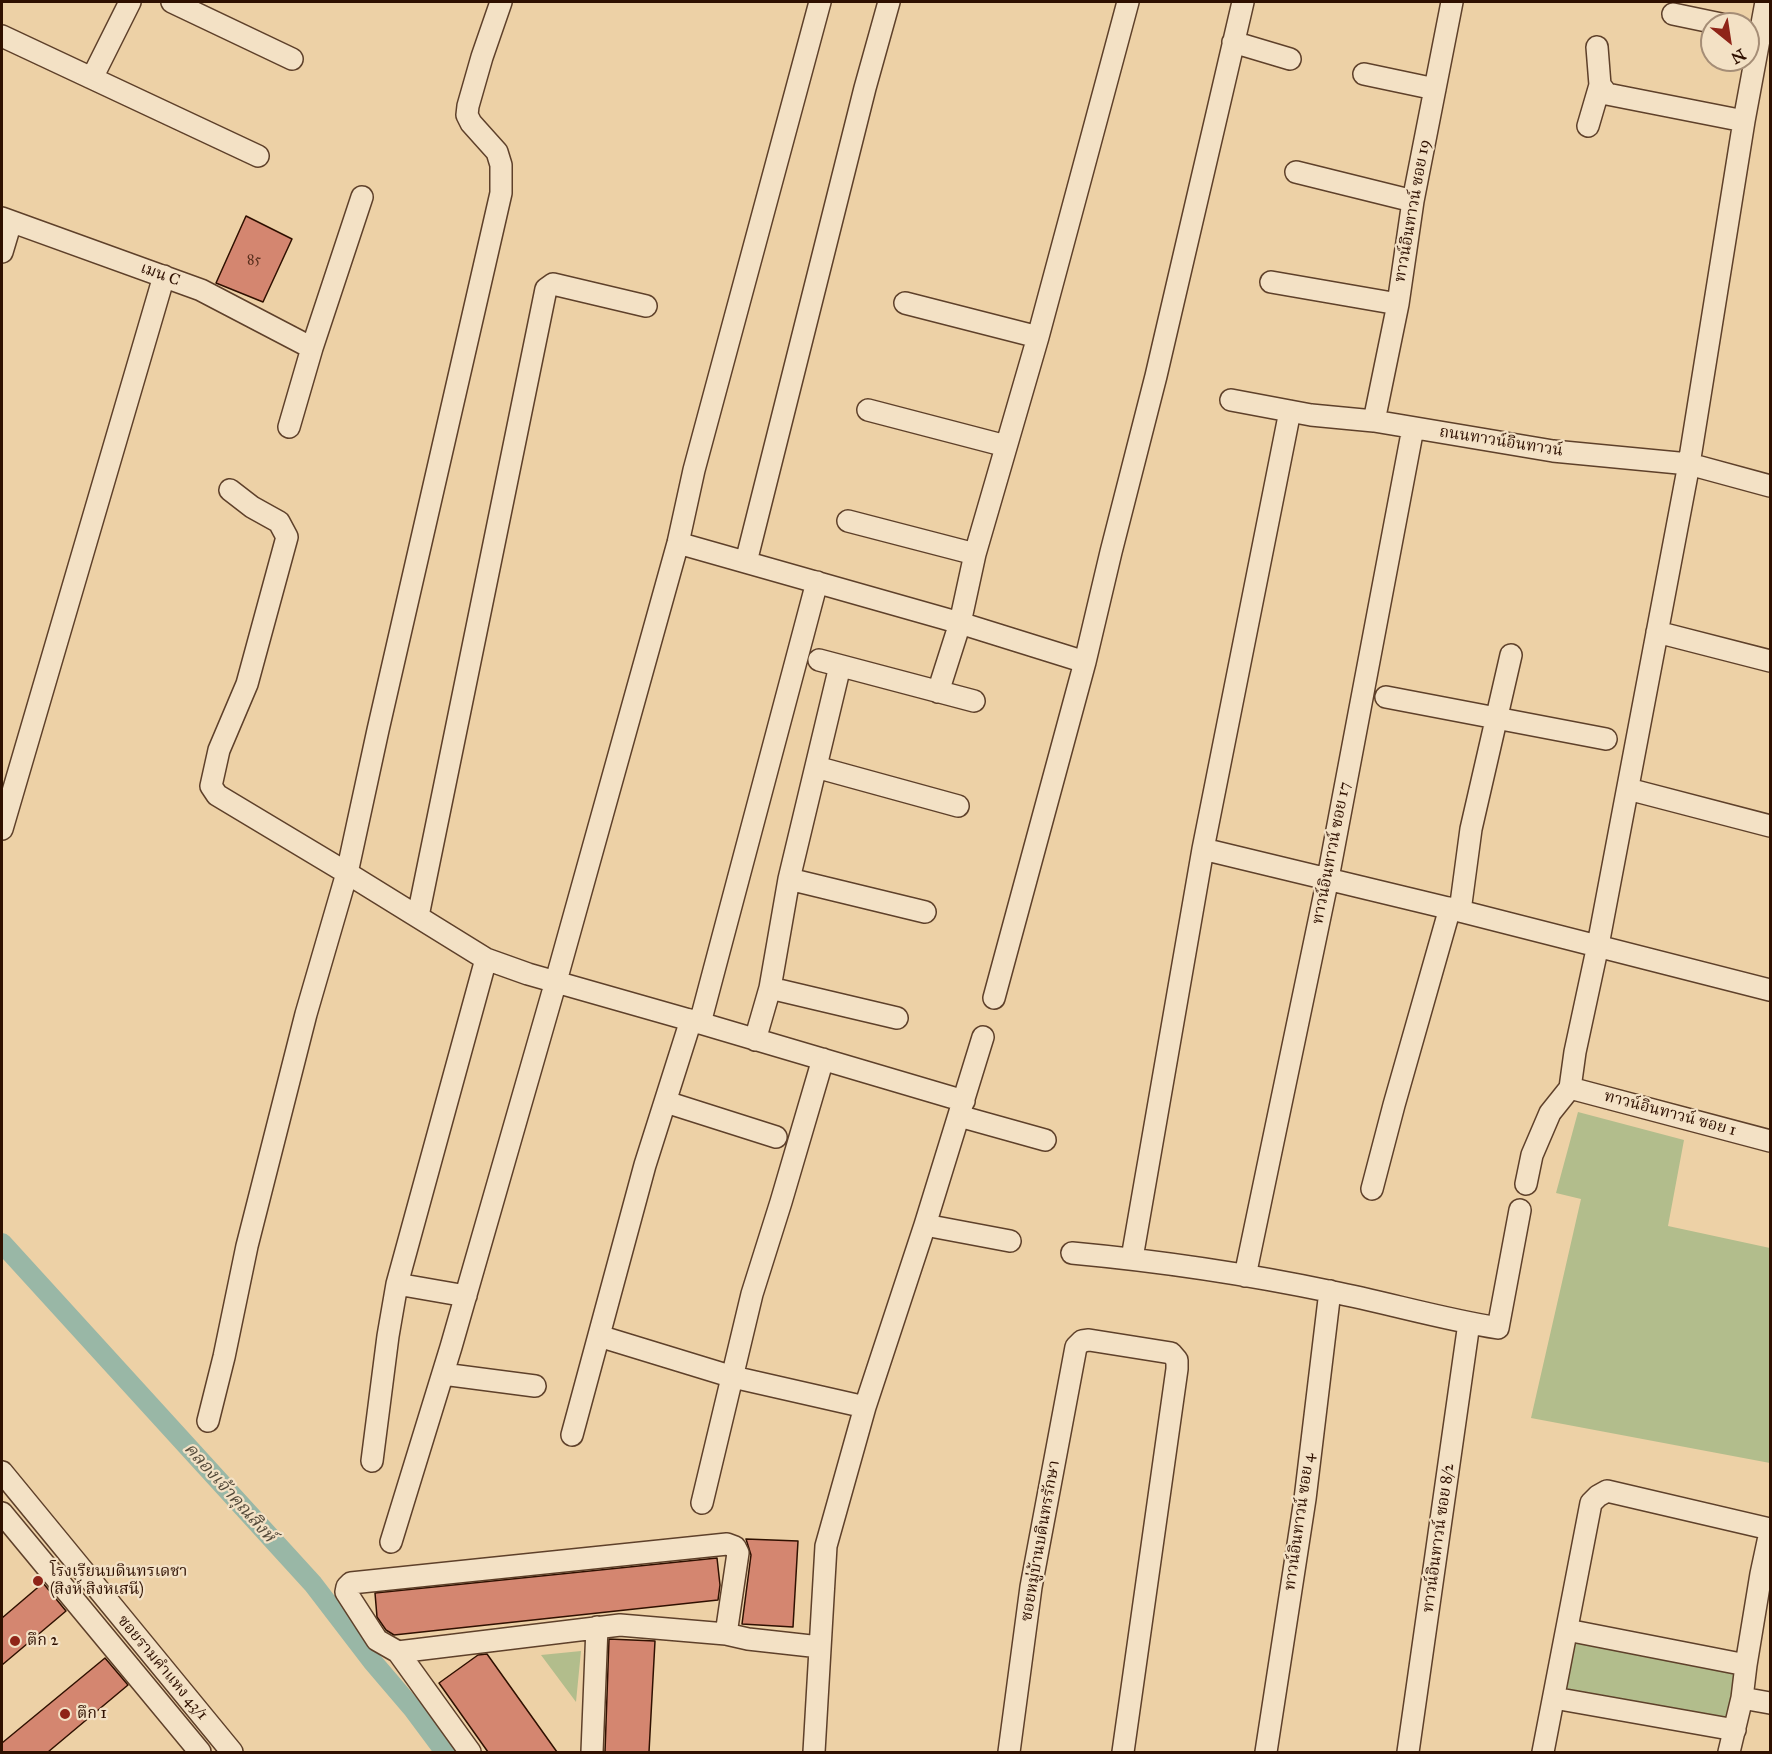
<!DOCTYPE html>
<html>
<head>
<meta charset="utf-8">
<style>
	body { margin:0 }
	#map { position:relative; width:1772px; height:1754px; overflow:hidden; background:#edd1a6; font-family:"IM FELL Great Primer",serif }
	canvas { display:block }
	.frame { position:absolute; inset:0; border:3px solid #2f1000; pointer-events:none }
	.north { position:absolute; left:1700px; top:12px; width:60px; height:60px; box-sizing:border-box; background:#f3e1c5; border:2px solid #a58d76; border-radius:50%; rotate:150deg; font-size:16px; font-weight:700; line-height:24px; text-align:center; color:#2f1000 }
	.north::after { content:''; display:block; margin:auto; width:21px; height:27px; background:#8f2418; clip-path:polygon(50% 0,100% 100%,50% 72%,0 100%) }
</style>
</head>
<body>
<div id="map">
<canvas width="1772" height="1754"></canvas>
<div class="frame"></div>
<div class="north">N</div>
</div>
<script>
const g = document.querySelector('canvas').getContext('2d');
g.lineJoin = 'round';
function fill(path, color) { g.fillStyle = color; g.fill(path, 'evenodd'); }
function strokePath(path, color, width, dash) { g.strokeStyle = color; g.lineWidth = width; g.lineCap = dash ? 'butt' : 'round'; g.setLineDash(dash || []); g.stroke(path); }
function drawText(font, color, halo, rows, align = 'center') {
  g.font = font + ' "IM FELL Great Primer","Noto Serif Thai",serif'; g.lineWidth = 4.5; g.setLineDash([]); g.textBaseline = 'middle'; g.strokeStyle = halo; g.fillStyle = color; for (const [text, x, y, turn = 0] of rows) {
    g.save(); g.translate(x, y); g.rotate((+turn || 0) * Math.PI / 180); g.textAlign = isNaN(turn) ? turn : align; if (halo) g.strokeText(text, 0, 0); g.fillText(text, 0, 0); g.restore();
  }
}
fill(new Path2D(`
	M1578,1112L1684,1140L1668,1226L1770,1248V1463L1531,1418L1581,1199L1556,1193Z
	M1569,1636L1744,1672L1733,1725L1559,1692Z
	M581,1651L576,1702L541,1655Z`), '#b2bd8c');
strokePath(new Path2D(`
	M2,1243L313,1584L372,1661L413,1709L445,1752`), '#99b7a6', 20);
const building = new Path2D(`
	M246,216L292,239L263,302L216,283Z
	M746,1539L798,1541L793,1627L742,1624L751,1555Z
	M717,1558L720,1585L718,1600L394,1635L386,1630L377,1617L375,1593Z
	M43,1583L66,1611L2,1665V1618Z
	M609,1639L655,1641L649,1752H605Z
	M487,1654L557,1752H488L439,1683L478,1655Z
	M105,1658L128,1685L48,1752H2V1743Z`);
fill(building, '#d48670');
strokePath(building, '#2f1000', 1.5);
const minor = new Path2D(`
	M172,2L292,59
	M501,2L482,57L468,106L467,115L471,123L497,152L501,165V193L378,730L347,873L486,959L528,974L700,1023L964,1101
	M1673,14L1721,24
	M2,36L258,156
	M1233,42L1290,59
	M1597,47L1600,85L1607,94L1744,121
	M1364,74L1435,89
	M92,78L130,2
	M1588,126L1600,85
	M1296,172L1413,201
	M2,218L201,290L312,348
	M2,252L11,222
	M1271,282L1398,304
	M905,303L1038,337
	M1231,400L1311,415L1374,421L1553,451L1689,464L1770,486
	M868,410L1006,446
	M1374,421L1398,304L1413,201L1452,2
	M289,427L312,348L362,197
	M848,521L975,554
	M678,543L960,623L1085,662
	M746,562L865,88L889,2
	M1657,632L1770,661
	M819,660L974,701
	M938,692L960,623L975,554L1038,337L1128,2
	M1386,697L1606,739
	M816,767L958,806
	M1628,789L1770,826
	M2,829L164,276
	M1203,849L1460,911L1770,990
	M789,879L925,912
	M1460,911L1471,829L1511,655
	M418,916L546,289L553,284L646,306
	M770,988L897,1018
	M994,998L1085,662L1111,552L1156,376L1243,2
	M700,1023L817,582
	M755,1040L770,988L789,879L840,666
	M1570,1088L1770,1141
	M666,1102L776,1137
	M959,1116L1045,1140
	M1526,1184L1532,1155L1550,1113L1570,1088L1575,1052L1598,945L1689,464L1744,121L1766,2
	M1372,1189L1394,1105L1450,908
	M925,1225L1010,1241
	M1072,1253C1159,1261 1247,1274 1333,1292C1388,1303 1442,1319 1498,1328L1520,1210
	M1132,1258L1203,849L1290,411
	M1245,1276L1328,878L1413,428
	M397,1284L466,1296
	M599,1336L733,1377L865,1407
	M443,1374L535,1386
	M208,1421L224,1357L247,1246L306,1014L347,873L217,795L211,786L219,750L247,684L287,537L279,522L252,507L230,490
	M572,1435L645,1165L691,1020
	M372,1461L388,1336L397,1284L486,959
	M2,1472L232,1752
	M702,1503L752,1294L781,1202L823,1059
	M2,1513L200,1752
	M391,1542L451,1347L556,981L678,543L694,470L820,2
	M1567,1630L1746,1665
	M726,1634L738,1553L735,1547L727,1544L351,1583L347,1587L346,1592L377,1640L398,1652L620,1625L726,1634L748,1639L820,1647
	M398,1652L470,1752
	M1554,1698L1735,1730
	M1742,1698L1770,1703
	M592,1752L597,1627
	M814,1752L826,1546L865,1407L925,1225L983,1037
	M1009,1752L1031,1587L1076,1347L1082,1341L1089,1340L1171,1353L1177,1360V1369L1123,1752
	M1266,1752L1305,1499L1330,1291
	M1408,1752L1469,1323
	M1543,1752L1591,1503L1598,1496L1607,1491L1770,1529
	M1729,1752L1742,1698L1746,1665L1761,1574L1770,1532`);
strokePath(minor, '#5e402a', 24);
strokePath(minor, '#f3e1c5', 21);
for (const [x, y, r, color] of [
	[38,1581,6,"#8f2418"],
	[15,1641,6,"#8f2418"],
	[65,1714,6,"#8f2418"]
]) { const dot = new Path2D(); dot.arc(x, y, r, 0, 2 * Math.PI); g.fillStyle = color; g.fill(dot); strokePath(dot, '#f3e1c5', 2); }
drawText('14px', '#582e1c', null, [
	["85",254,261]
]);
drawText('16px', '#2f1000', '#f3e1c5', [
	["ทาวน์อินทาวน์ ซอย 19",1413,211,-80],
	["เมน C",160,275,20],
	["ถนนทาวน์อินทาวน์",1501,442,9],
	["ทาวน์อินทาวน์ ซอย 17",1332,853,-79],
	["ทาวน์อินทาวน์ ซอย 1",1670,1114,15],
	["ทาวน์อินทาวน์ ซอย 4",1300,1522,-82],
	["ทาวน์อินทาวน์ ซอย 8/2",1439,1538,-82],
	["ซอยหมู่บ้านบดินทรรักษา",1041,1541,-80],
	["ซอยรามคำแหง 43/1",162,1668,50]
]);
drawText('16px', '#2f1000', '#f3e1c5', [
	["โรงเรียนบดินทรเดชา",50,1572],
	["(สิงห์ สิงหเสนี)",50,1590],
	["ตึก 2",27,1641],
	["ตึก 1",77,1714]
], 'left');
drawText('italic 18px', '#544a3a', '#f3e1c5', [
	["คลองเจ้าคุณสิงห์",229,1493,48]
]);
</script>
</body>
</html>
